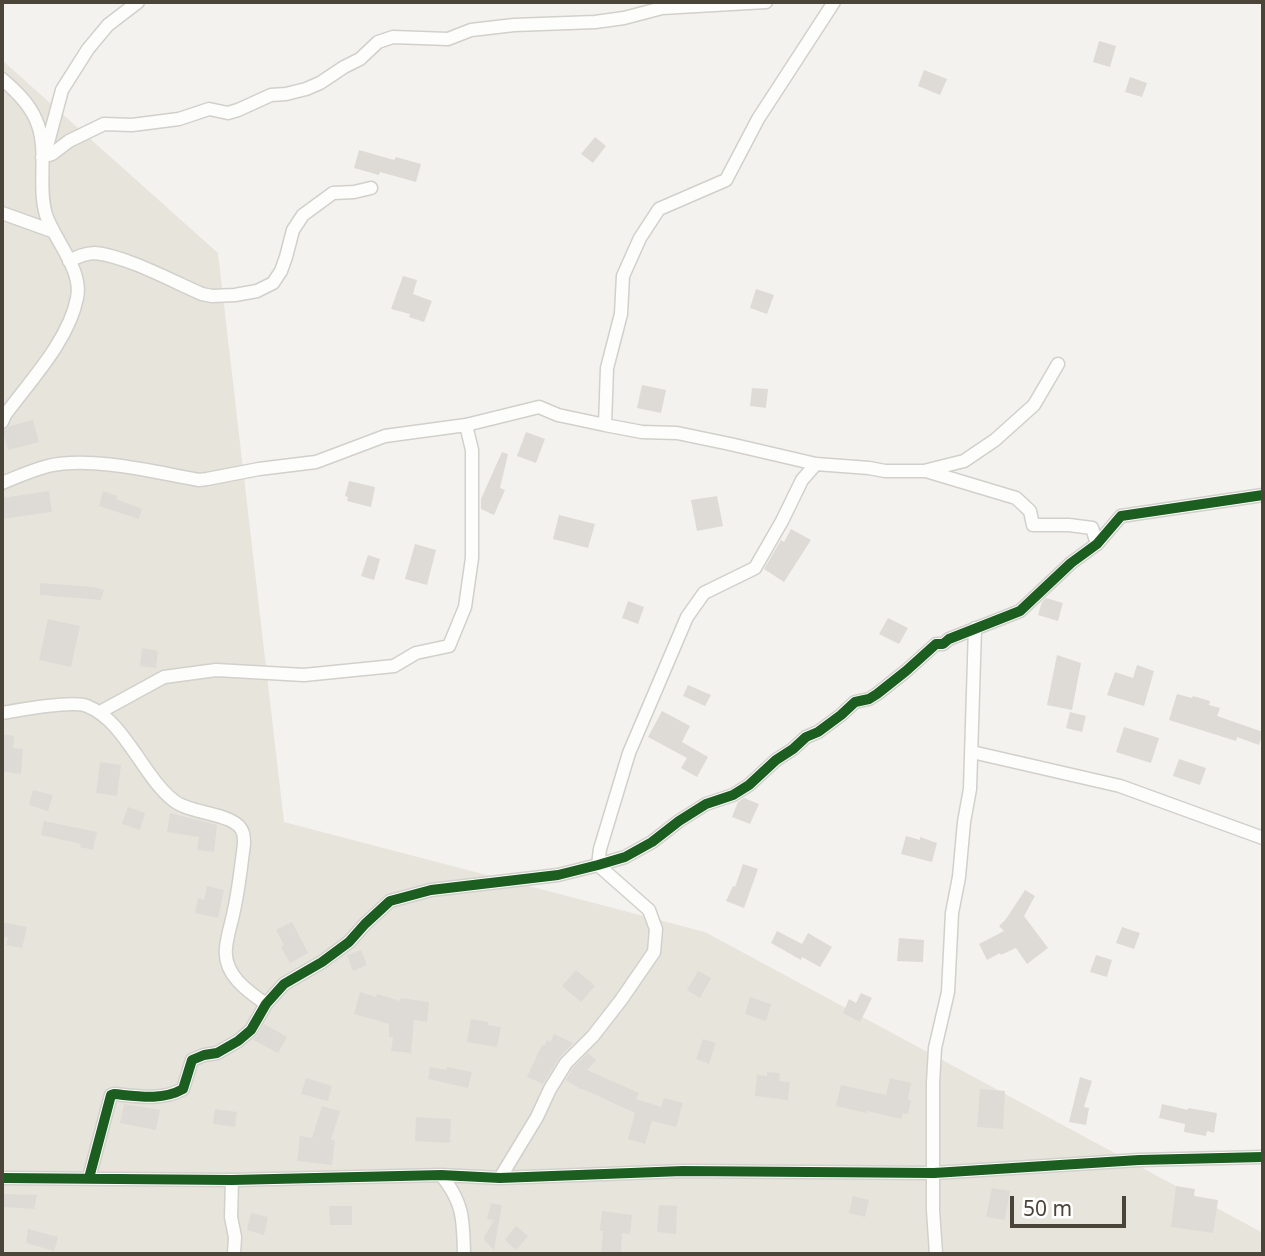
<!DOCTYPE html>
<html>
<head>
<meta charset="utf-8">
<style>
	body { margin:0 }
	#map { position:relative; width:1265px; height:1256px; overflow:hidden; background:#f4f2ee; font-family:"Noto Sans",sans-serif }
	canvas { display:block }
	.frame { position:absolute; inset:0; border:4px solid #4b4439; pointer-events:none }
	.scale { position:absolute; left:1010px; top:1196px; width:116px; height:32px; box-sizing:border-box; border:4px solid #4b4439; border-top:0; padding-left:9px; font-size:21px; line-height:24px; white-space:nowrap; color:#4b4439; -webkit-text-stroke:5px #fff; paint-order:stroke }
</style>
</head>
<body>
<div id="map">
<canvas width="1265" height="1256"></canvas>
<div class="frame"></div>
<div class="scale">50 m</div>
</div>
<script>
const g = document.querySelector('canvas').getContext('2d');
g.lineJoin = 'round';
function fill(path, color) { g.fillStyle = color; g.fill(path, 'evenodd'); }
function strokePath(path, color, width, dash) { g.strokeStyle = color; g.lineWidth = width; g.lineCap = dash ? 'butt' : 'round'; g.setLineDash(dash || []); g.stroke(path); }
fill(new Path2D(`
	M2,60L218,253L284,822L705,932L1263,1233V1254H2Z`), '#e7e4dc');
fill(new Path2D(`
	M1099,41L1116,46L1110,67L1093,62Z
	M924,70L947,79L940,95L918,86Z
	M1130,77L1147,83L1142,97L1125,92Z
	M595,137L606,146L593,163L581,154Z
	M359,150L394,160L396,157L421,164L416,182L380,172L379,175L354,168Z
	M403,276L417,280L413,294L432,301L424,322L409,317L410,314L391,309Z
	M756,289L774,295L767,314L750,308Z
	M642,385L666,390L661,413L637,408Z
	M752,388L768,389L766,408L750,406Z
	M33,420L39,442L8,450L3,431L10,426Z
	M526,432L545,439L536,463L517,456Z
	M502,452L508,454L500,488L505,490L494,515L481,509V499Z
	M349,481L375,487L371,507L347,501L348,497L345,496Z
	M49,491L52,512L2,519V498Z
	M103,491L117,496L116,499L142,509L139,519L99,506Z
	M717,496L723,526L697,531L691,500Z
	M559,515L595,524L588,548L553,539Z
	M791,529L811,540L784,582L764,569L781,540L784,542Z
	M415,544L436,550L427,585L405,579Z
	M368,555L380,559L374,580L361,576Z
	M40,583L94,587L104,590L101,600L40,595Z
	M1046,598L1063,603L1058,621L1038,615L1042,602Z
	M628,601L644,607L638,624L622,618Z
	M888,618L908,628L899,644L879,634Z
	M48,619L80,626L71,667L39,660Z
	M142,648L158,651L156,668L140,666Z
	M1057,655L1081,663L1072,710L1047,705Z
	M1137,665L1154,671L1144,706L1107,695L1115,672L1133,678Z
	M688,685L711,695L705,706L683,696Z
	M1177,694L1192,698L1193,696L1210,701L1209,705L1220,708L1217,716L1263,732L1259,745L1237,737L1236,741L1169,720Z
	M662,711L690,726L682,742L708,757L697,777L681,768L687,758L648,737Z
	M1070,712L1086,716L1082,732L1066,728Z
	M1124,727L1159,738L1151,763L1116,752Z
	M2,734L14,736L13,748L23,749L21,774L3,772L4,752H2Z
	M1179,759L1206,768L1200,785L1173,776Z
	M100,762L121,765L117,796L96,793Z
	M33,790L53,795L48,811L29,805Z
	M744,798L759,804L750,824L732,817L738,802Z
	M128,807L145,813L140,830L122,824Z
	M170,813L217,825L214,852L197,850L199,837L167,832Z
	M44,821L97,832L93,850L80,847L81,844L41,835Z
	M906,836L920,840V837L937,843L932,862L901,854Z
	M743,864L758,869L744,908L726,901L733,886L735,887Z
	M207,886L224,890L218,918L195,913L198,898L204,900Z
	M1025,890L1035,896L1024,916L1048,948L1027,964L1016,948L1001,955L1000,953L987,960L979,944L1004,931L999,926L1006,919Z
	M2,922L27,927L22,948L6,945L8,938L2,936Z
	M292,922L308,953L290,963L281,947L284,945L276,930Z
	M1122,927L1140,933L1134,949L1116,943Z
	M777,931L802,944L808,933L832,947L820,967L802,957L801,960L771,943Z
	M899,938L924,940L923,962L897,961Z
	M361,950L367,965L353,971L347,955Z
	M1096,955L1112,960L1107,977L1090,972Z
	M576,970L595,986L581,1002L562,986Z
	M698,971L711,978L700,998L687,990Z
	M360,992L376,997L377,994L400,1001L401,998L429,1002L427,1022L414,1020L411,1053L391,1051L393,1037H389V1024L354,1014Z
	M861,993L872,998L860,1022L843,1013L849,999L856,1003Z
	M750,997L771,1004L766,1021L745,1014Z
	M471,1019L488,1022V1025L501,1027L497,1047L467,1042Z
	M264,1024L287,1037L278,1053L253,1040L258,1035Z
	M554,1034L573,1043L559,1058L543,1084L527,1077L542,1045L544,1046L547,1040L550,1042Z
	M703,1039L716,1043L709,1064L696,1059Z
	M588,1053L596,1060L587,1070L639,1093L636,1099L661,1107L664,1098L683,1103L676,1127L652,1121L645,1144L628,1139L635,1113L583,1089L582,1090L566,1080L573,1068Z
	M430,1067L446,1070L447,1067L472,1072L468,1088L428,1079Z
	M767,1072L780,1073L779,1081L790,1082L788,1100L755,1096L757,1075L767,1076Z
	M1080,1077L1092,1081L1084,1107L1089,1108L1086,1125L1069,1122Z
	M306,1078L332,1086L328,1101L301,1094Z
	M890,1078L911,1083L908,1099L911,1100L908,1114L903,1113L901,1119L867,1111V1113L836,1106L841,1085L886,1095Z
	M980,1089L1005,1091L1003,1129L977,1127Z
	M124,1104L160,1110L156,1130L120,1123Z
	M1162,1104L1188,1110V1108L1217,1113L1214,1133L1207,1131L1206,1136L1184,1132L1185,1124L1159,1118Z
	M322,1106L340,1111L331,1140H335L332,1165L297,1161L300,1136L312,1138Z
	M215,1109L237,1112L235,1127L213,1124Z
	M416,1117L451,1119L450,1143L415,1141Z
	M1176,1186L1195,1189L1194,1196L1218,1200L1213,1233L1171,1227Z
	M992,1188L1010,1191L1005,1220L986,1217Z
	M2,1194L37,1195L34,1209L2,1207Z
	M853,1196L869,1200L865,1217L849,1213Z
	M491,1203L502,1205L494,1250L485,1241L484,1237L494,1220L487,1219Z
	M659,1205L677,1206L676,1234L657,1232Z
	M329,1206H352V1225H330Z
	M602,1211L632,1215L630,1234L622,1233L621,1254H601L603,1231H600Z
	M251,1213L268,1217L264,1235L247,1230Z
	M516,1226L528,1236L516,1250L505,1240Z
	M28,1229L58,1237L54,1251L26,1243Z`), '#dedbd6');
const street = new Path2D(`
	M2,79C15,90 29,103 36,120C49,149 37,184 46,215C55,241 83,270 77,298C69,340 30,381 5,415L2,422
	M43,154L46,150L62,90L88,49L108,25L138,2
	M42,157L52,154L69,141L104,124L132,125L179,119L209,109L228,113L238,110L271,95L286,94L306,89L320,83L344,67L360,59L378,42L393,37L448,39L471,30L514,25L595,22L624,18L662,8L766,2
	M2,213L52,231
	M69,261C77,257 85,253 95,253C126,256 172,281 202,294L212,296L235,295L257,291L273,283L281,271L286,257L293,230L303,215L333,193L354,192L371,188
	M605,425L607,368L621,314L623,276L640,238L659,209L726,180L758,119L834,2
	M926,471L1016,498L1030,511L1033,525H1069L1092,528L1097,544
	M2,483C17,477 32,470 48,466C92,456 154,472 199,480L207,479L259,469L316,462L385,436L466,425L539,407L558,415L605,425L642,432L677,433L730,444L816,464L869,468L885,471H924L964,461L995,440L1034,405L1058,364
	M100,712L164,677L216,670L304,675L394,666L416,653L449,646L465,607L472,558V450L466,425
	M2,713C19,710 73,700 87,706C125,721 141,774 173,800C190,815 237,812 243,833C244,834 244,843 244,844C241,866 239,888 234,910C232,922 227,935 226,948C223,974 247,991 266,1004
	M972,752L1120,786L1263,838
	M441,1175C464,1203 463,1220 464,1254
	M2,1178L232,1180L441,1175L500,1178L683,1171L934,1173L1139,1160L1263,1157
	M89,1178L111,1095L114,1094C136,1096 162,1101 183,1089L192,1060L204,1055L217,1053L238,1041L251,1030L266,1004L284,984L322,962L349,942L365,924L390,901L431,890L558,875L598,865L625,857L652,842L679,821L706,804L733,795L749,785L776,760L793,749L806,737L818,732L841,715L855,702L869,699L877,694L906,671L936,644H943L949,639L1020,611L1071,563L1097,544L1121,516L1263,495
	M500,1178L537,1117L550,1089L566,1063L593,1036L621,1000L654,952L656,929L649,910L598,865L600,849L629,753L687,617L704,593L755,568L782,521L802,480L816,464
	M232,1180L231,1217L235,1237L234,1254
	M936,1254L933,1210V1083L935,1048L948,992L952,913L959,877L964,822L970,789L975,628`);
strokePath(street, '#d2d0cb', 15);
strokePath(street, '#fdfdfc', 12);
strokePath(new Path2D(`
	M2,1178L232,1180L441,1175L500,1178L683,1171L934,1173L1139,1160L1263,1157
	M89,1178L111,1095L114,1094C136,1096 162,1101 183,1089L192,1060L204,1055L217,1053L238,1041L251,1030L266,1004L284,984L322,962L349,942L365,924L390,901L431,890L558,875L598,865L625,857L652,842L679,821L706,804L733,795L749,785L776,760L793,749L806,737L818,732L841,715L855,702L869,699L877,694L906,671L936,644H943L949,639L1020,611L1071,563L1097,544L1121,516L1263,495`), '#1b5e20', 10);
</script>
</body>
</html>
